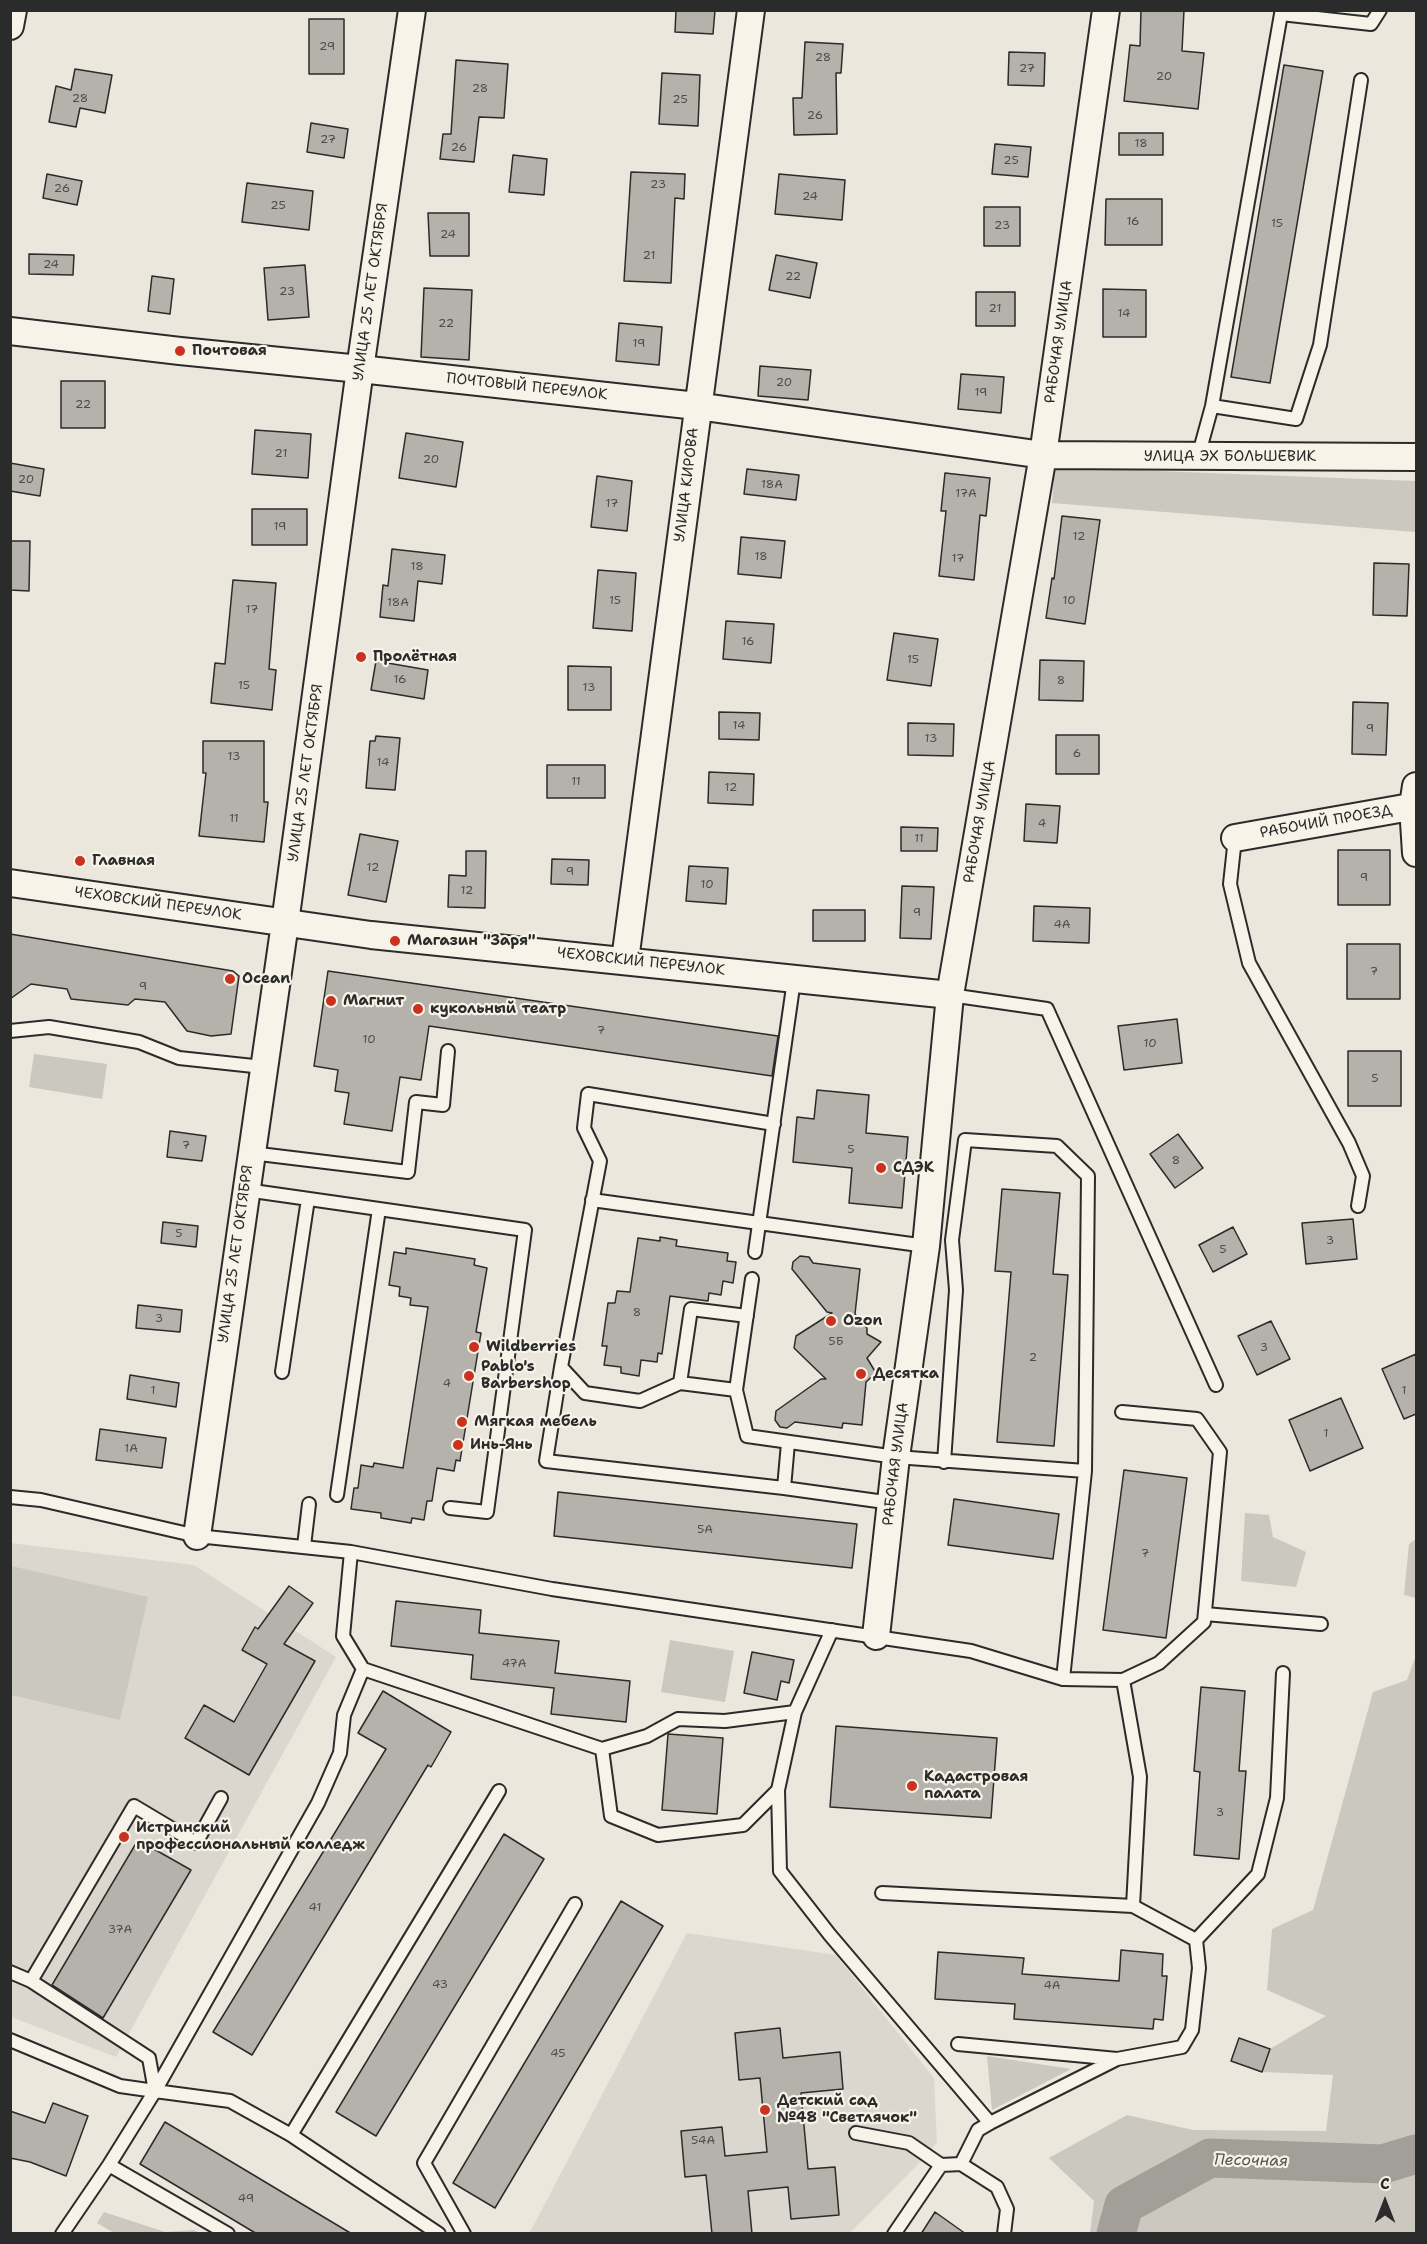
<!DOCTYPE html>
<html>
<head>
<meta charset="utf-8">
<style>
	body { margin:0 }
	#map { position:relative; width:1427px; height:2244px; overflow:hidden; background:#ebe7dd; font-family:"Shantell Sans",sans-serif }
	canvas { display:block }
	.frame { position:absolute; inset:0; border:12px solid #2b2b2b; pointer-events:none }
	.north { position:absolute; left:1355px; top:2172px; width:60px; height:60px; -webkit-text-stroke:4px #f7f3e8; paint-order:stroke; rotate:0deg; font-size:16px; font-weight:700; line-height:24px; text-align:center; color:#2b2b2b }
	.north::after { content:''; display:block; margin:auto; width:21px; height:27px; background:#2b2b2b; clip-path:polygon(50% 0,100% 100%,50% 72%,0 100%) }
</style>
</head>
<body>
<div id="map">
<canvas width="1427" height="2244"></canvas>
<div class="frame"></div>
<div class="north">С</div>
</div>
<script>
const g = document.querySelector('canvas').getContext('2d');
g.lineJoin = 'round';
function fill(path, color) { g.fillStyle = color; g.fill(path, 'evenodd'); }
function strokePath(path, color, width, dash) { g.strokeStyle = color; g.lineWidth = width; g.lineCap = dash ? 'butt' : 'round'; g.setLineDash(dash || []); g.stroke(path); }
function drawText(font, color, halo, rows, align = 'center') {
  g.font = font + ' "Shantell Sans",sans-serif'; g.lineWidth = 4.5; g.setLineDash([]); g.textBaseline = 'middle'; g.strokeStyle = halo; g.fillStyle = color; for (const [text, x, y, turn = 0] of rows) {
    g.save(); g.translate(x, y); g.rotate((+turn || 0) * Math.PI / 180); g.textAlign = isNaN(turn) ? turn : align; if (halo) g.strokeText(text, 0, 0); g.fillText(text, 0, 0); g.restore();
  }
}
fill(new Path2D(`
	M10,1543L194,1565L336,1657L116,2057L11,2017Z
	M687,1933L836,1955L934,2078L937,2142L927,2155L850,2233L529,2234Z`), '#dbd7ce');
fill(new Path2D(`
	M1055,467L1416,481L1415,532L1052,503Z
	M34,1054L107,1064L102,1099L29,1087Z
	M1245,1513L1269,1515L1273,1537L1306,1552L1296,1587L1241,1581Z
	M1416,1539V1598L1404,1595L1409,1544Z
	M11,1566L148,1597L120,1720L11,1695Z
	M670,1640L734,1651L725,1702L661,1692Z
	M1416,1655V2233H1090L1094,2201L1049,2158L1127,2115L1193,2130L1326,2131L1333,2075L1262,2072L1270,2049L1326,2016L1267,1990L1272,1929L1313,1910L1373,1692L1407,1680Z
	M987,2056L1071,2069L992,2110Z
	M104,2212L165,2232L194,2230L200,2233H114L97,2223Z`), '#cbc8bf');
strokePath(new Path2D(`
	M1116,2234L1124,2205L1210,2158L1383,2164L1416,2154`), '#a29f98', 39);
const building = new Path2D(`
	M676,10H715L713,34L675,32Z
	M1141,10H1184L1182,51L1204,53L1198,109L1124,101L1130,45L1140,46Z
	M309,19H344V74H309Z
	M805,42L843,44L841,73H836L837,134L794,135L793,98H802Z
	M1009,52L1045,53L1044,86L1008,85Z
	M456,60L508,64L504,118L479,117L474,162L440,159L443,134H451Z
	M1284,65L1323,71L1270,383L1231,377Z
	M75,69L112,75L105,113L80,108L76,127L49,122L56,86L71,90Z
	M662,73L700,75L698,126L659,124Z
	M311,123L348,129L344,158L307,152Z
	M1119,133H1163V155H1119Z
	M995,144L1031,147L1028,177L992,174Z
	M513,155L547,159L544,195L509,192Z
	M631,172L685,174L684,199L675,198L671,283L624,281Z
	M47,174L82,181L77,205L43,198Z
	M779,174L845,180L842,220L775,214Z
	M247,183L313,191L309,230L242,222Z
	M1106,199H1162V245H1105Z
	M984,207H1020V246H984Z
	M428,213H469V256H430Z
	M29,254L74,255L73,275L29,274Z
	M776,255L817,263L810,298L769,290Z
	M305,265L309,317L268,320L264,268Z
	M152,276L174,279L170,314L148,311Z
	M424,288L472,290L469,360L421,357Z
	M1103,289L1146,290V337H1103Z
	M976,292H1015V326H976Z
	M619,323L662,327L659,365L616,361Z
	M760,366L811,370L808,400L758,396Z
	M961,374L1004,377L1001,413L958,409Z
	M61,381H105V428H61Z
	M255,430L311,434L308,478L252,474Z
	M406,433L463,442L456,487L399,478Z
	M10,463L44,469L40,496L10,491Z
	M747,469L799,475L796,500L744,494Z
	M945,473L990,478L986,516L980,515L974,580L939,576L946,511H941Z
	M597,476L632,481L627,531L591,527Z
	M252,509H307V545H252Z
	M1062,516L1100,520L1085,624L1046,618L1052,578L1054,579Z
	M741,537L785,541L781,578L738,574Z
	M10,541H30L29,591L10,590Z
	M392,549L445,555L442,584L418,581L414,621L380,617L383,585L388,586Z
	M1374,563L1409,564L1407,616L1373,615Z
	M598,570L636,573L632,631L593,628Z
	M233,580L276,583L269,669L276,670L272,710L211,703L215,663L225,664Z
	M726,621L774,624L771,663L723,659Z
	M894,633L938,639L931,686L887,680Z
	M1040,660L1084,661L1083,701L1039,700Z
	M376,661L428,670L424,699L371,690Z
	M568,666L611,667V710H568Z
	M1353,702L1388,703L1386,755L1352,754Z
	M719,712L760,713L759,740L719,739Z
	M908,723L954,724L953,756L908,755Z
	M1056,735H1099V774H1056Z
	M376,736L400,738L395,790L366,788L370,741H375Z
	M203,741H264V802H268L264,842L199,836L206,773H203Z
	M547,765H605V798H547Z
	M709,772L754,774L753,805L708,803Z
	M1026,804L1060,806L1057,843L1024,841Z
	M901,827L938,828L937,851H901Z
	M360,834L398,841L386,902L348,895Z
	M1338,850H1390V905H1338Z
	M466,851H486L485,908L448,907L449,875L466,876Z
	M552,859L589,860L588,885L551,884Z
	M689,866L728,868L726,904L686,901Z
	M902,886L934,887L931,939L900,938Z
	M1034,906L1090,908L1089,943L1033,941Z
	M813,910H865V941H813Z
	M10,934L233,971L239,976L231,1034L211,1036L187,1031L165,1002L135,999L128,1005L71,999L67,989L31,984L10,999Z
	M1347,944H1400V999H1347Z
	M328,971L778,1036L772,1076L429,1026L421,1080L400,1077L392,1131L344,1124L349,1093L335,1091L338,1070L314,1066Z
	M1177,1019L1182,1063L1124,1070L1118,1026Z
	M1348,1051H1401V1106H1348Z
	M817,1090L869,1095L866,1133L908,1137L902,1208L849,1203L852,1168L793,1162L797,1117L814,1119Z
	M170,1131L206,1136L202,1161L167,1157Z
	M1178,1134L1203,1168L1175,1188L1150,1154Z
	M1002,1189L1060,1193L1053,1274L1068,1275L1054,1446L997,1442L1011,1272L995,1271Z
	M1353,1219L1357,1259L1306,1264L1302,1223Z
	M163,1222L198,1226L196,1247L161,1243Z
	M1233,1227L1247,1254L1213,1272L1199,1245Z
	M660,1237L677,1240L676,1246L728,1253L727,1261L736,1262L733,1283L723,1281L721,1295L709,1293L708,1301L670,1296L662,1354L658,1353L657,1362L641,1360L639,1376L621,1373V1367L604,1365L607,1346H602L608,1303H615L617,1291L630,1292L638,1238L660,1241Z
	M406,1248L475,1259L474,1265L487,1268L476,1332L481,1333L460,1461L456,1460L454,1471L437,1468L432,1501H427L424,1520L412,1518L411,1523L381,1518V1513L351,1509L354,1488H358L361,1465L373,1467L374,1463L403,1468L428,1307L410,1305L411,1298L399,1296L400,1287L389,1285L394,1252L406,1254Z
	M800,1256L809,1257L813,1263L860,1269L855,1314L867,1328V1334L881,1342L867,1358L876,1373L866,1382L862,1425L843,1423L842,1428L795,1422L787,1428L780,1427L775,1420L776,1411L821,1379H826L794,1348L796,1336L832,1313L827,1312L792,1269L793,1262Z
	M138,1305L182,1310L180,1332L136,1328Z
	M1271,1321L1290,1359L1257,1375L1238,1336Z
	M1416,1354V1414L1404,1419L1382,1369Z
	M130,1375L179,1383L176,1407L127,1399Z
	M1341,1398L1363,1448L1310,1471L1289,1420Z
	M100,1429L166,1438L162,1468L96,1460Z
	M1124,1470L1187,1478L1166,1638L1103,1630Z
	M558,1492L857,1524L852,1568L554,1536Z
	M954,1499L1059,1514L1053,1559L948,1545Z
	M289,1586L313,1603L284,1644L315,1661L249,1775L185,1738L204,1705L234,1722L267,1664L242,1650L255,1627L258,1629Z
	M396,1601L481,1610L479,1633L559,1641L555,1673L630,1681L626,1722L551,1714L554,1688L471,1679L473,1655L391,1646Z
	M752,1652L794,1660L789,1683L781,1681L777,1700L744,1693Z
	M1201,1687L1245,1691L1239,1771H1246L1239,1859L1194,1855L1200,1772L1194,1771Z
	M383,1691L451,1732L431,1767L428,1765L252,2055L213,2032L386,1749L358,1733Z
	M836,1726L997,1738L991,1818L830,1807Z
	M668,1734L723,1738L717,1814L662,1810Z
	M504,1834L544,1859L376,2136L336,2112Z
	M138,1840L191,1870L103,2018L52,1985Z
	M621,1901L663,1926L495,2208L453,2183Z
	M1121,1950L1163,1954L1162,1976H1167L1163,2020L1154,2019L1153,2029L1014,2019L1015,2004L935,1999L938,1952L1024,1958L1022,1974L1119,1981Z
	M780,2028L783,2058L840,2052L843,2089L801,2093L808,2169L835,2167L839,2215L791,2219L788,2187L748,2191L752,2234H712L706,2175L685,2177L681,2131L722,2127L725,2156L767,2152L760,2078L739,2080L735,2033Z
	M1239,2038L1270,2049L1262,2072L1231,2061Z
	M53,2103L88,2116L66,2176L30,2162L10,2158V2111L45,2123Z
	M165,2122L352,2234H257L140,2164Z
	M935,2212L966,2234H921Z`);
fill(building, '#b5b2ab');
strokePath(building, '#2b2b2b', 1.5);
const lane = new Path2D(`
	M1212,406L1296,419L1320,345L1361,80
	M1198,457L1212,406L1281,14L1371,24L1380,10
	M1235,838L1230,884L1249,963L1349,1143L1363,1176L1358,1206
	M950,995L1047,1009L1216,1385
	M10,1031L49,1027L139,1042L179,1058L263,1067
	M774,1124L588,1094L584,1128L600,1161L561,1367L546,1461L784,1488L892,1503
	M251,1153L408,1172L416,1102L443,1105L448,1051
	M246,1190L379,1209L337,1495
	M592,1200L926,1246
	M379,1209L525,1230L487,1512L450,1508
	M755,1252L794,980
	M561,1367L585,1393L640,1401L680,1383L736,1390L747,1436L896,1457L1085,1471
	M282,1372L308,1199
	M680,1383L691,1309L747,1316
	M736,1390L752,1279
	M1122,1412L1197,1419L1220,1452L1204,1622L1159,1663L1123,1680
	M944,1462L956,1290L952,1240L965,1140L1057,1146L1088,1176L1085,1471L1063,1679
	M784,1488L788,1443
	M10,1497L41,1500L197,1536L351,1552L552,1589L971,1651L1063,1679L1123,1680L1140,1777L1133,1906L882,1893
	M304,1546L309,1504
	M351,1552L343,1636L363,1669L602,1749L611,1816L658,1835L743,1825L778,1790L795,1712L832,1630
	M1205,1614L1321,1624
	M363,1669L344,1715L340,1753L318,1803L155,2091L230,2101L291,2135L439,2234
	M602,1749L647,1736L678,1719L725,1721L795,1712
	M778,1790L780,1871L830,1935L990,2123L1117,2059
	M1133,1906L1196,1940L1258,1874L1277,1798L1283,1673
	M10,1972L31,1981L149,2058L155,2091L109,2165L62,2234
	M31,1981L134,1806L196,1843L221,1798
	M10,2040L120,2086L155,2091
	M958,2044L1117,2059L1182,2047L1192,2030L1199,1968L1196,1940
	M856,2133L909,2143L941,2165
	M291,2135L499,1791
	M961,2164L978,2130L990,2123
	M109,2165L228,2234
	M464,2234L424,2163L575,1904
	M894,2234L941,2165L961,2164L997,2187L1007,2209L1004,2234`);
const street = new Path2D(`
	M10,26L13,10
	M10,331L180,351L360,369L697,406L1043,455L1416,457
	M1416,786L1413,806L1416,853
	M1235,838L1416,806
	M10,883L371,935L950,995
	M625,960L751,10
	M197,1536L285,923L360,369L412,10
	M876,1636L896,1457L926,1246L950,995L1043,455L1106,10`);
strokePath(lane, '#2b2b2b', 16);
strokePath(street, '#2b2b2b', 30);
strokePath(lane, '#f7f3e8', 12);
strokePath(street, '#f7f3e8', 26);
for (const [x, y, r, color] of [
	[180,351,6,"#c8321e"],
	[361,657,6,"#c8321e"],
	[80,861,6,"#c8321e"],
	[395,941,6,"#c8321e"],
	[230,979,6,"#c8321e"],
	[331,1001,6,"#c8321e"],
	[418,1009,6,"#c8321e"],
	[881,1168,6,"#c8321e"],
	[831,1321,6,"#c8321e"],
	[474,1347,6,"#c8321e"],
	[861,1374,6,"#c8321e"],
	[469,1376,6,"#c8321e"],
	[462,1422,6,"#c8321e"],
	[458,1445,6,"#c8321e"],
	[912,1786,6,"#c8321e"],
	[124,1837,6,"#c8321e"],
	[765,2110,6,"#c8321e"]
]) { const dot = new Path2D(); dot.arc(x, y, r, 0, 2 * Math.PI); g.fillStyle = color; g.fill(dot); strokePath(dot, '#f7f3e8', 2); }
drawText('12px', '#4e4d4b', null, [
	["29",327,47],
	["28",823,58],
	["27",1027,69],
	["20",1164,77],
	["28",480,89],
	["28",80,99],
	["25",680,100],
	["26",815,116],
	["27",328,140],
	["18",1141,144],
	["26",459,148],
	["25",1011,161],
	["23",658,185],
	["26",62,189],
	["24",810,197],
	["25",278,206],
	["16",1133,222],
	["15",1277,224],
	["23",1002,226],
	["24",448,235],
	["21",649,256],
	["24",51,265],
	["22",793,277],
	["23",287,292],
	["21",995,309],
	["14",1124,314],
	["22",446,324],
	["19",639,344],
	["20",784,383],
	["19",981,393],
	["22",83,405],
	["21",281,454],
	["20",431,460],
	["20",26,480],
	["18А",772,485],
	["17А",966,494],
	["17",612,504],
	["19",280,527],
	["12",1079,537],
	["18",761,557],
	["17",958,559],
	["18",417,567],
	["15",615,601],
	["10",1069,601],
	["18А",398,603],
	["17",252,610],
	["16",748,642],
	["15",913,660],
	["16",400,680],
	["8",1061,681],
	["15",244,686],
	["13",589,688],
	["14",739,726],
	["9",1370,729],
	["13",931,739],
	["6",1077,754],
	["13",234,757],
	["14",383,763],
	["11",576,782],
	["12",731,788],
	["11",234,819],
	["4",1042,824],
	["11",919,839],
	["12",373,868],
	["9",570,872],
	["9",1364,878],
	["10",707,885],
	["12",467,891],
	["9",917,913],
	["4А",1062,925],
	["7",1374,972],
	["9",143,987],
	["7",601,1031],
	["10",369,1040],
	["10",1150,1044],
	["5",1375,1079],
	["7",186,1146],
	["5",851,1150],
	["8",1176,1161],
	["5",179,1234],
	["3",1330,1241],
	["5",1223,1250],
	["8",637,1313],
	["3",159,1319],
	["5Б",836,1342],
	["3",1264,1348],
	["2",1033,1358],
	["4",447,1384],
	["1",153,1391],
	["1",1404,1391],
	["1",1326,1434],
	["1А",131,1449],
	["5А",705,1530],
	["7",1145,1554],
	["47А",514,1664],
	["3",1220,1813],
	["41",315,1908],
	["37А",120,1930],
	["43",440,1985],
	["4А",1052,1986],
	["45",558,2054],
	["54А",703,2141],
	["49",246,2199]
]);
drawText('15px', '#2b2b2b', '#f7f3e8', [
	["УЛИЦА 25 ЛЕТ ОКТЯБРЯ",371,292,-82],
	["РАБОЧАЯ УЛИЦА",1059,342,-82],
	["ПОЧТОВЫЙ ПЕРЕУЛОК",527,387,6],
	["УЛИЦА ЭХ БОЛЬШЕВИК",1230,457],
	["УЛИЦА КИРОВА",687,485,-83],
	["УЛИЦА 25 ЛЕТ ОКТЯБРЯ",306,773,-82],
	["РАБОЧАЯ УЛИЦА",980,822,-80],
	["РАБОЧИЙ ПРОЕЗД",1326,822,-10],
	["ЧЕХОВСКИЙ ПЕРЕУЛОК",158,904,8],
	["ЧЕХОВСКИЙ ПЕРЕУЛОК",641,962,6],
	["УЛИЦА 25 ЛЕТ ОКТЯБРЯ",236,1254,-82],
	["РАБОЧАЯ УЛИЦА",896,1464,-83]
]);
drawText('bold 15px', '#2b2b2b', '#f7f3e8', [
	["Почтовая",192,351],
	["Пролётная",373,657],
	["Главная",92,861],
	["Магазин \"Заря\"",407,941],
	["Ocean",242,979],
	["Магнит",343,1001],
	["кукольный театр",430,1009],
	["СДЭК",893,1168],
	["Ozon",843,1321],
	["Wildberries",486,1347],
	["Pablo's",481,1367],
	["Barbershop",481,1384],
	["Десятка",873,1374],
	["Мягкая мебель",474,1422],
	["Инь-Янь",470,1445],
	["Кадастровая",924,1777],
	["палата",924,1794],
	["Истринский",136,1828],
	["профессиональный колледж",136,1845],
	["Детский сад",777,2101],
	["№48 \"Светлячок\"",777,2118]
], 'left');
drawText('italic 16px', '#555451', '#f7f3e8', [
	["Песочная",1251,2161,1]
]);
</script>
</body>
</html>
